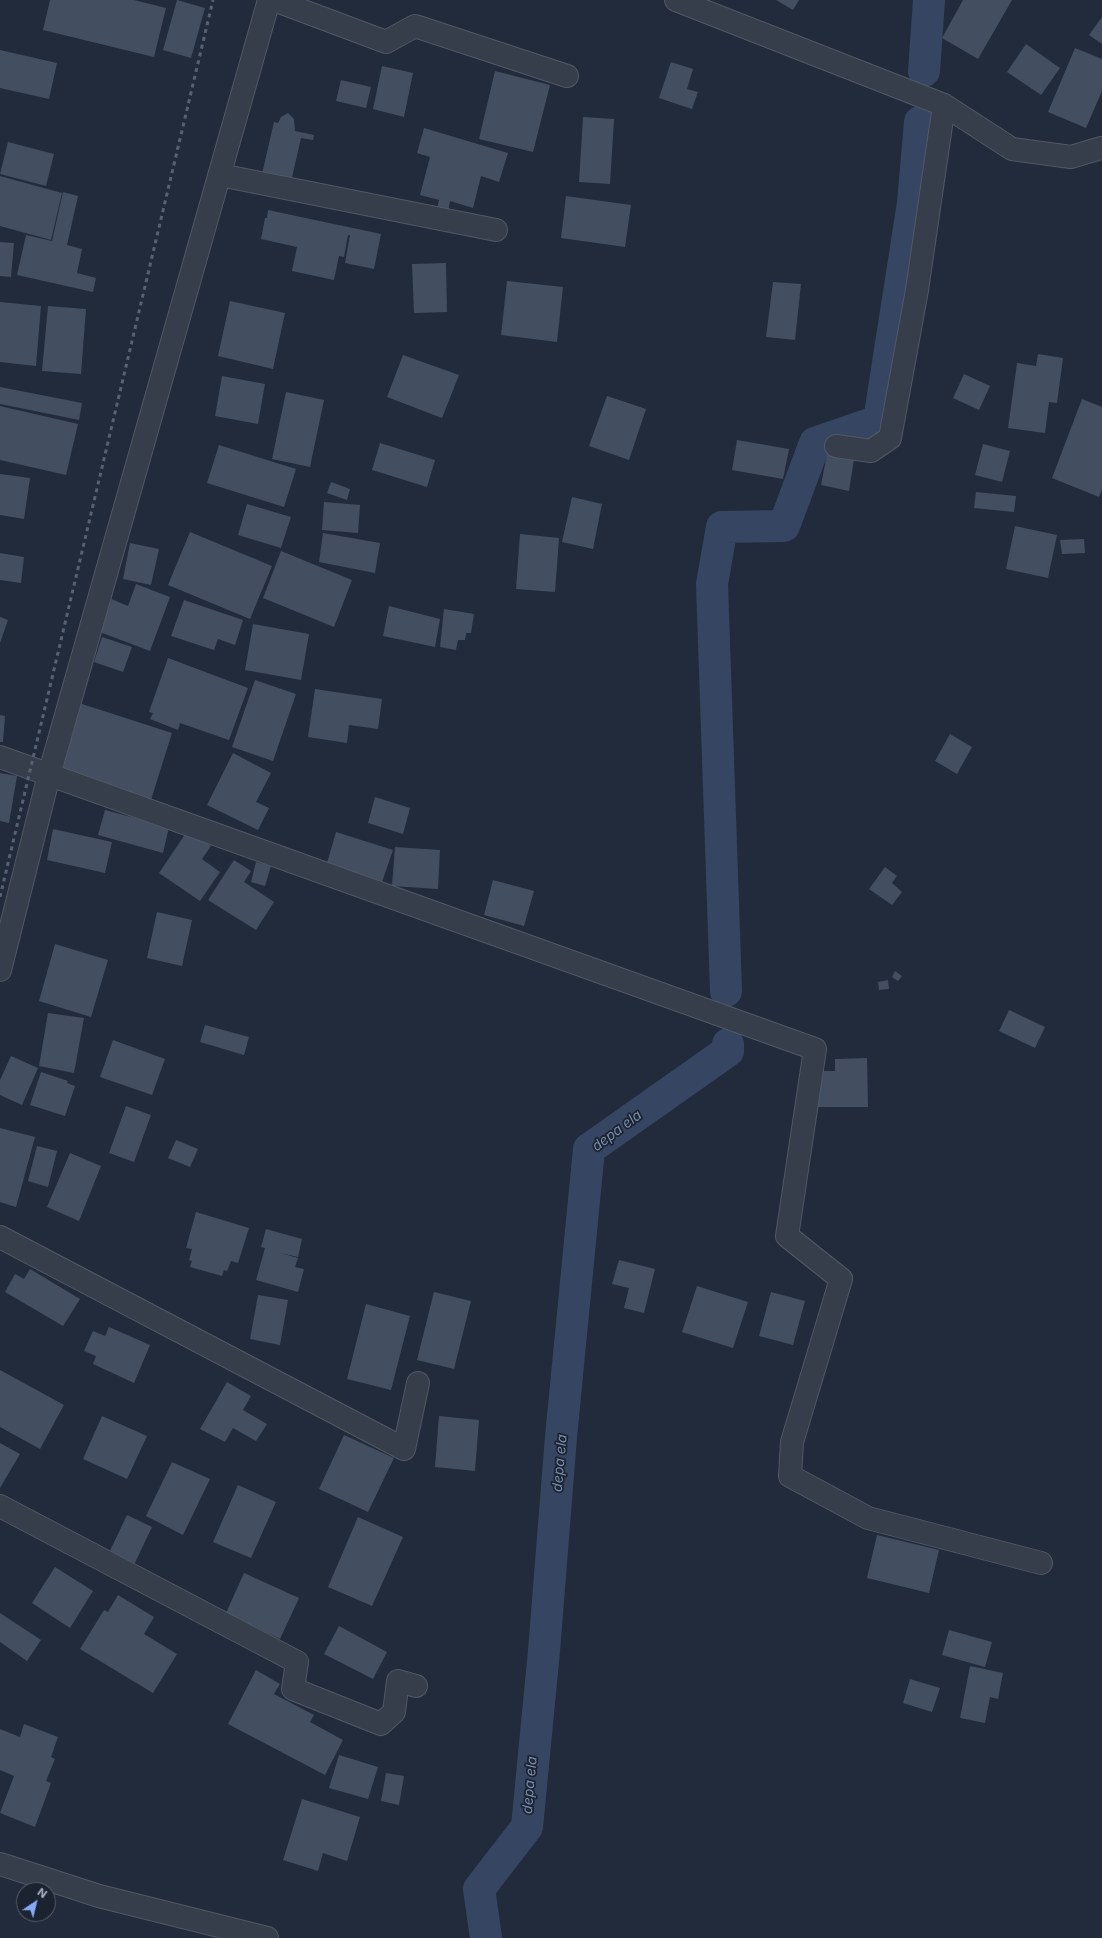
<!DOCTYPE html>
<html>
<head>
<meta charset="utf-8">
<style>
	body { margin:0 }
	#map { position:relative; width:1102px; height:1938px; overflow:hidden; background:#222b3b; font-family:Inter,sans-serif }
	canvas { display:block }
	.north { position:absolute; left:16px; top:1882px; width:40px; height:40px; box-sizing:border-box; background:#1b2330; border:1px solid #575f6c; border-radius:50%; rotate:35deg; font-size:11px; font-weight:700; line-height:16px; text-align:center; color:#b2b8c7 }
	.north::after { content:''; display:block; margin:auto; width:14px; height:18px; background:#86aaf8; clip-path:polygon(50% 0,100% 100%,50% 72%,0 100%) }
</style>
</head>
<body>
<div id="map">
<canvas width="1102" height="1938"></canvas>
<div class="north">N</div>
</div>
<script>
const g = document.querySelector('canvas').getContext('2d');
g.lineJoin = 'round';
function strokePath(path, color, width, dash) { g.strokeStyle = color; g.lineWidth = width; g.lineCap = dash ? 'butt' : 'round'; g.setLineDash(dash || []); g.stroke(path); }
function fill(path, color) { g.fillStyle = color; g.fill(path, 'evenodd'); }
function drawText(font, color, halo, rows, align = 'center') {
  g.font = font + ' Inter,sans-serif'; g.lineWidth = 3.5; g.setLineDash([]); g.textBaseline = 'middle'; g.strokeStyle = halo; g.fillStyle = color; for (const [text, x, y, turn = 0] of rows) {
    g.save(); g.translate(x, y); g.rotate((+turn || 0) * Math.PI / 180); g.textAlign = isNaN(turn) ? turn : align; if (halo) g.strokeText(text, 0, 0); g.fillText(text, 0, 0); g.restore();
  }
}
strokePath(new Path2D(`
	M924,71L929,0
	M726,991L712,584L722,527L784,526L815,443L879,421L913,203L920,122
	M486,1938L479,1889L527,1827L544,1651L561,1437L589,1149L728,1051V1044`), '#364662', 32);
fill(new Path2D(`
	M50,0H134L166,8L154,57L43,30Z
	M177,0L205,8L191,58L163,50Z
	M776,0H799L793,10Z
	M963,0H1012L978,59L942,38Z
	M1102,17V44L1089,35Z
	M1026,44L1060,68L1041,95L1007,72Z
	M1075,48L1102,59V91L1086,128L1048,112Z
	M0,50L57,63L49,99L0,88Z
	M671,62L693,69L687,89L698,92L692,109L659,98Z
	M382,66L413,73L404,117L373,109Z
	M495,71L550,85L533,152L479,139Z
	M341,80L371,87L366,108L336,101Z
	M288,113L294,119L295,131L314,135L313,140L301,138L291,182L262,174L274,122L278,123L281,117Z
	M583,117L614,119L610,184L579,182Z
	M424,128L508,153L499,182L481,176L473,208L450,201L448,212L437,209L439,200L420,195L430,157L417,153Z
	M8,142L54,154L46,186L0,174Z
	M0,176L62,193L51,240L0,226Z
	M63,192L78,196L67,245L82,249L77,273L96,278L93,292L17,275L26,235L52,241Z
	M566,196L631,205L625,247L561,238Z
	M268,210L381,234L374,269L345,263L350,235H348L344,257L339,256L334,280L292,271L297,247L261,239L265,218H267Z
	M0,242L14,243L11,277L0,276Z
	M446,263L447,312L414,313L412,264Z
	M507,281L563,287L557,342L501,335Z
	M773,282L801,284L795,340L766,337Z
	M230,301L285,313L273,369L218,356Z
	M0,302L41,306L36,366L0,362Z
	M48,306L86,309L81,374L42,371Z
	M1038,354L1063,358L1057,403L1049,402L1045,433L1008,428L1017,363L1036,366Z
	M403,355L459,375L442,418L387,397Z
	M964,374L990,386L979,410L953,398Z
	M222,376L265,384L258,424L215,416Z
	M0,387L82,403L79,420L0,404Z
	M286,392L324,400L310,467L272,459Z
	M607,396L646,409L629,460L589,446Z
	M1082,399L1102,407V490L1099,497L1052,478Z
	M0,406L78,424L66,475L0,460Z
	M737,440L789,449L783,479L732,470Z
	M380,443L435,460L427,487L372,470Z
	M983,444L1010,451L1002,482L975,475Z
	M219,445L296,469L284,507L207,483Z
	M827,454L854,459L849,491L821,485Z
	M0,474L30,478L24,519L0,515Z
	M331,482L350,489L347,500L327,493Z
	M976,492L1016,496L1014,512L974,508Z
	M572,497L602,504L593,549L562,542Z
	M324,502L360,505L358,533L322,530Z
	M247,504L291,517L281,548L238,535Z
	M1015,526L1057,535L1048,578L1006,569Z
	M190,532L272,566L250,619L168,585Z
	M323,533L380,543L375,573L319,562Z
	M520,534L559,538L555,592L516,589Z
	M1084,539L1085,553L1062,554L1060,540Z
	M130,543L159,549L151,585L123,579Z
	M281,551L352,580L334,627L263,598Z
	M0,553L24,557L21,583L0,580Z
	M136,584L170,597L150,651L97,631L109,598L128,606Z
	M184,600L243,620L235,645L218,639L214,650L171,636Z
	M389,606L440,619L435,647L383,636Z
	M444,609L474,614L471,633H466L465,640H458L456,650L440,647Z
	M0,617L8,620L0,643Z
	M253,624L309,634L301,680L245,670Z
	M102,637L132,647L123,672L94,662Z
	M168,658L248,688L229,740L180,723L178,730L150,719L153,713L149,712Z
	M255,680L296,694L273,761L232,747Z
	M315,689L382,699L378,729L349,725L347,743L308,737Z
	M79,703L172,733L150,803L56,773Z
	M0,715L5,716L3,742H0Z
	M950,734L972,747L957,774L935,761Z
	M233,753L271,773L256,802L269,808L258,830L207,805Z
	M0,773L17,776L9,823L0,821Z
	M375,797L410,808L403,834L368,823Z
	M105,810L169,827L163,853L98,835Z
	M53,829L112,842L105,873L47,860Z
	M188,830L211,846L202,859L220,872L200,901L159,873Z
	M336,832L393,850L380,888L325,870Z
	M395,847L440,850L438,889L392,886Z
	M234,860L251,871L244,882L274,902L256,930L208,900Z
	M256,862L271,866L265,886L251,882Z
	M885,867L897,876L892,883L902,892L892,905L869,889Z
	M493,880L534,891L524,926L484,915Z
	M157,912L192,920L182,966L147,958Z
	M55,944L108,960L91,1017L39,1001Z
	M895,971L902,976L898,981L892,977Z
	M888,980L889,989L879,990L878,982Z
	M1009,1010L1045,1027L1035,1048L999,1031Z
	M48,1013L84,1018L74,1073L39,1066Z
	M205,1025L249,1037L244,1055L200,1042Z
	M113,1040L165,1059L152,1095L100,1077Z
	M11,1056L38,1068L22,1105L0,1095V1080Z
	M867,1058L868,1107H816V1071H835V1059Z
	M41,1072L68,1081L67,1083L75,1086L65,1116L30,1105Z
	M126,1106L151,1115L134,1162L109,1153Z
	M0,1128L35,1137L16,1207L0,1202Z
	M176,1140L198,1149L190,1167L168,1158Z
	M37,1146L57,1151L48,1187L28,1181Z
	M70,1153L101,1166L79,1221L47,1207Z
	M196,1212L249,1228L238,1263L231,1261L227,1271L224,1270L222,1276L190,1267L192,1261L189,1260L192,1249L186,1248Z
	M266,1229L302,1239L298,1257L280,1253L298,1258L295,1267L304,1269L298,1292L256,1280L265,1248L261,1247Z
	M619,1260L655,1269L644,1313L624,1308L629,1288L612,1284Z
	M30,1269L80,1299L63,1326L5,1292L15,1274L24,1279Z
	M697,1286L748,1302L733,1348L682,1332Z
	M434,1292L471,1301L454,1369L417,1360Z
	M771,1292L805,1301L793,1345L759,1336Z
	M258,1295L288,1300L280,1345L250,1339Z
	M366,1304L410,1316L391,1390L347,1379Z
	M109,1327L150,1345L134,1383L93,1364L96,1356L84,1351L93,1331L105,1336Z
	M0,1370L64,1405L40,1449L0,1427Z
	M227,1382L251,1396L243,1410L267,1424L256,1441L233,1428L225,1442L200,1429Z
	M102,1416L147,1436L127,1479L83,1459Z
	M439,1416L479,1420L475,1471L435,1467Z
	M344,1435L394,1458L368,1512L319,1489Z
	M0,1443L20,1454L0,1488Z
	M172,1462L210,1479L183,1535L146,1516Z
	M238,1485L276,1502L251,1558L213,1542Z
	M127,1515L152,1527L132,1569L107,1557Z
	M358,1517L403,1537L372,1606L328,1587Z
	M877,1535L939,1550L929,1593L867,1578Z
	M55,1567L93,1591L70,1628L32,1603Z
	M244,1573L299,1598L280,1639L226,1613Z
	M118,1595L154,1617L144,1634L177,1654L153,1693L80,1649L104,1610L108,1612Z
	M0,1613L41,1640L27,1661L0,1642Z
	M339,1626L387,1652L373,1679L324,1654Z
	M949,1630L992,1642L985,1667L942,1655Z
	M970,1666L1003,1673L998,1699L990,1697L985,1723L960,1718Z
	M256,1670L280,1684L274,1694L314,1715L310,1722L343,1740L325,1775L228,1724Z
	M910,1679L940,1688L932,1712L903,1703Z
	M24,1724L58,1737L51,1757L55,1759L46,1781L51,1783L35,1827L0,1813L14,1776L0,1770V1729L20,1737Z
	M339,1755L378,1767L368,1799L329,1788Z
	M386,1773L404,1776L399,1805L381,1801Z
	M302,1799L360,1817L347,1861L323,1853L318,1871L283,1860Z`), '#434e60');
const minor = new Path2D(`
	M274,0L386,42L415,26L567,76
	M676,0L944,105L1012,149L1071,157L1101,148
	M220,175L496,230
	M836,446L871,451L890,438L917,290L944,105
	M0,757L815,1049L787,1236L841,1279L792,1442L790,1476L868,1518L1041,1563
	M0,970L49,775L269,0
	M0,1237L404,1449L418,1383
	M0,1506L297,1662L293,1689L381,1724L394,1712L398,1681L416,1686
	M0,1864L99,1896L267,1938`);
strokePath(minor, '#515866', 24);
strokePath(minor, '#363e4b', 22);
strokePath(new Path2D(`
	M0,897L213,0`), '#586173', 3, [4, 4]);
drawText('italic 14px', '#798daf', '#1b2330', [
	["depa ela",617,1131,-37],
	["depa ela",560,1463,-85],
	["depa ela",530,1785,-85]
]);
</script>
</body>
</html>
